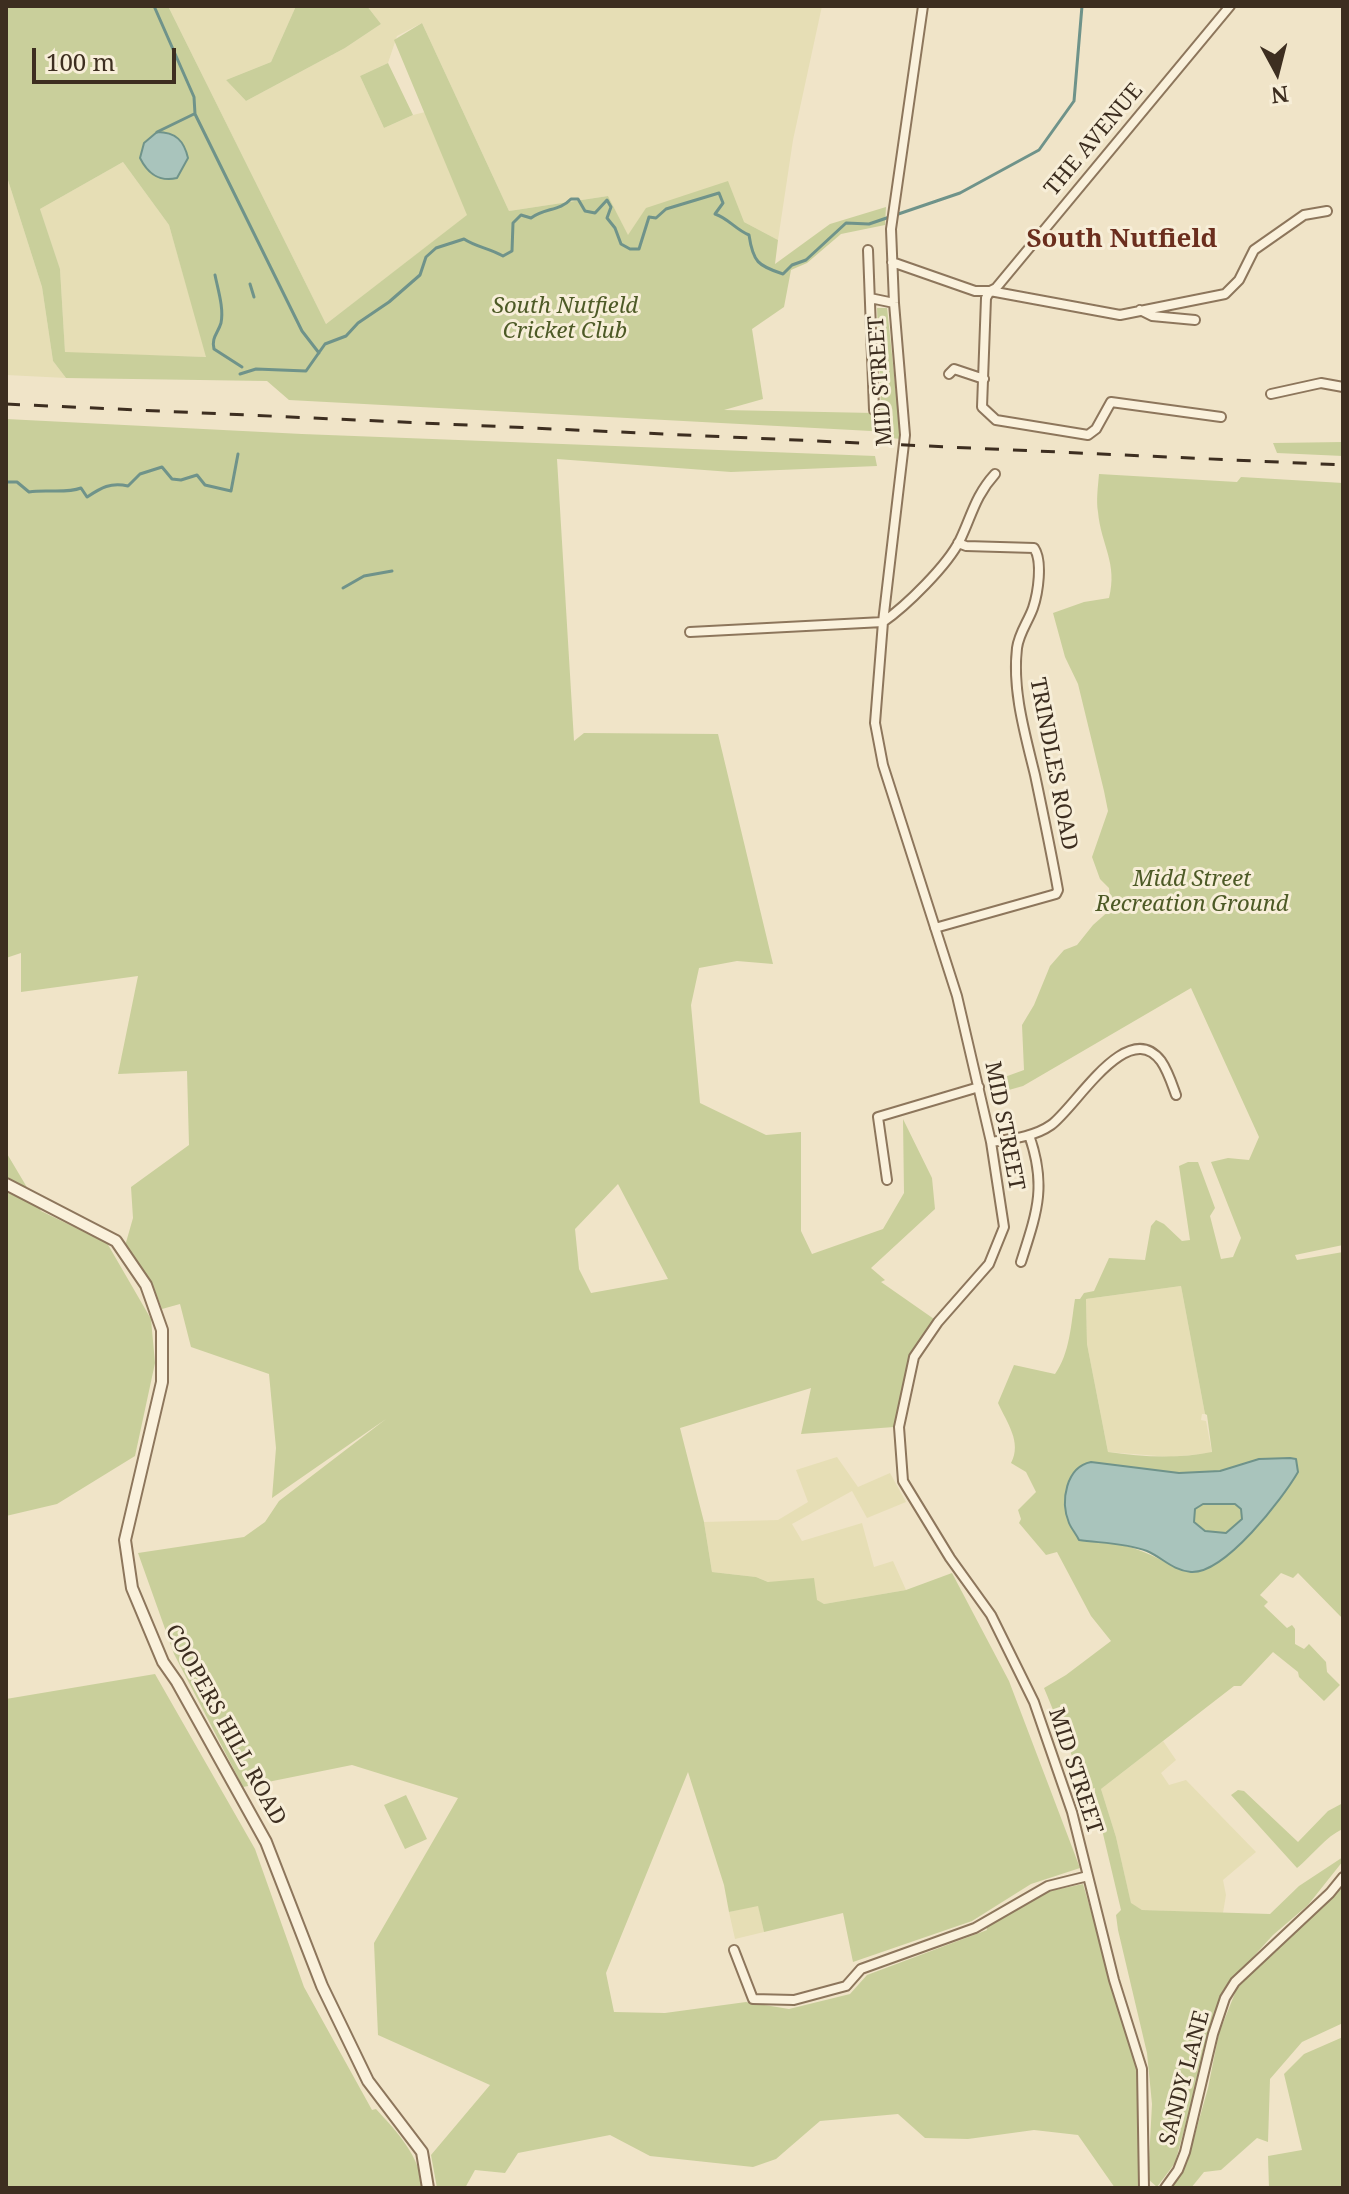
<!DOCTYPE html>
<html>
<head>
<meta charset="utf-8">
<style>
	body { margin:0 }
	#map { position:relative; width:1349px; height:2194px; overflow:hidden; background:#f0e4c8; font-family:"Noto Serif",serif }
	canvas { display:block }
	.frame { position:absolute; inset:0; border:8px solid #3d2e20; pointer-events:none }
	.north { position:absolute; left:1237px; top:32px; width:80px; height:80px; -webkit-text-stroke:6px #f7eed8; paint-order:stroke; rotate:173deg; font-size:22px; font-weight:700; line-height:32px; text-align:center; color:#3d2e20 }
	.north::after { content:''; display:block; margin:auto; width:28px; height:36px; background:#3d2e20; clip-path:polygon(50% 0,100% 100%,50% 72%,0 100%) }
	.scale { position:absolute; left:32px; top:48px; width:144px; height:36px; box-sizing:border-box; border:4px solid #3d2e20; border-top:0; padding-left:10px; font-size:24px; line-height:28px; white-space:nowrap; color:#3d2e20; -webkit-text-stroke:6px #f7eed8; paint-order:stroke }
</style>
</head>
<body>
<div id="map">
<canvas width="1349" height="2194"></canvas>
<div class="frame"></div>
<div class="north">N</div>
<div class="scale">100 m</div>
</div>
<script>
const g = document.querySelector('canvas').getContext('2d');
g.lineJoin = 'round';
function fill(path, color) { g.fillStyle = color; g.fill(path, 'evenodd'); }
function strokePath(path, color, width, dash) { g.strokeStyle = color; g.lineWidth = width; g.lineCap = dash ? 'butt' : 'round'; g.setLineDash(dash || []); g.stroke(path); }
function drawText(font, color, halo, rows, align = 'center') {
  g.font = font + ' "Noto Serif",serif'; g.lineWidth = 6; g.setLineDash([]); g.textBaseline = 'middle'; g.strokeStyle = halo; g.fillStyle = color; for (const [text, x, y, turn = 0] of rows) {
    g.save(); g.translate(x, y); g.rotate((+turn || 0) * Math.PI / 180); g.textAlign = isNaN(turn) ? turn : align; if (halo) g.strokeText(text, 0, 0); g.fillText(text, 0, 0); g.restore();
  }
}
fill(new Path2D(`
	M168,6H296L271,62L226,80L246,101L345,48L381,24L367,6H822L793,140L778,240L744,222L628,236L608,196L509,211L422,23L397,36L388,63L360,76L384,128L413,115L425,112L468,215L326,324Z
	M123,162L169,225L207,357L65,353L60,269L40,209Z
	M6,174L42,287L53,361L66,378L6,375Z
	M1181,1286L1205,1414H1202L1201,1420L1206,1421L1212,1453L1170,1457L1108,1452L1087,1344L1086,1299Z
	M837,1457L858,1487L890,1473L906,1502L867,1518L852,1491L792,1524L802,1541L862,1523L874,1567L893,1561L906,1590L824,1604L756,1577L712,1572L704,1522L778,1520L808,1502L796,1470Z
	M1163,1741L1176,1760L1161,1773L1169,1785L1186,1780L1256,1852L1223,1880L1226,1895L1223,1913L1142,1910L1131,1904L1116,1837L1101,1789Z
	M758,1905L764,1932L735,1939L729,1912Z`), '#e6deb5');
fill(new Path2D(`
	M6,6H168L326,324L467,215L394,40L422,23L509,211L608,196L628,235L646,208L728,181L744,222L778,240L775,264L830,224L886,207L885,225L841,234L807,263L791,270L784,307L752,329L763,399L724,410L874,413L881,408L877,308H887L901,439L891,438L890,432L289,400L267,381L66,378L53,361L42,287L6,174ZM123,162L169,225L206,357L65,352L60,269L40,209Z
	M296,6H367L381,24L345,48L246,101L226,80L271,62Z
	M388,63L413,115L384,128L360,76Z
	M6,419L302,434L875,456L877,466L731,472L557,459L574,741L584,733L718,734L773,964L737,961L699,968L691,1005L700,1103L766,1135L801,1132V1231L812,1254L883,1229L904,1193L903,1119L932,1178L935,1209L871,1268L885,1280L881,1282L934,1319L910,1355L894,1427L801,1434L811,1388L680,1428L704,1522L712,1572L756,1577L768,1582L814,1578L817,1600L824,1604L906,1590L952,1573L1009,1681L1080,1868L1031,1884L972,1921L853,1962L843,1913L764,1932L758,1906L729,1912L724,1885L688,1772L606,1973L614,2012L665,2013L746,2002L789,2009L850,1994L867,1975L987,1930L986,1925L1041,1893L1083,1884L1139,2075L1141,2188H1115L1078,2135L1034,2130L968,2139L925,2138L898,2114L820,2121L776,2159L753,2167L650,2156L610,2135L518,2153L505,2173L475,2170L465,2188H437L431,2155L490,2085L378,2035L374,1943L458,1798L352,1765L243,1787L174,1654L138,1553L244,1537L265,1522L279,1501L386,1419L272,1498L276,1448L269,1374L191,1347L180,1304L162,1309L153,1286L125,1246L133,1218L131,1187L189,1145L187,1071L118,1074L138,976L21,992V953L6,958ZM618,1184L668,1279L591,1293L579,1269L575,1229Z
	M1343,442V456L1277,453L1273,443Z
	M1099,474L1237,482L1241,477L1343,483V1245L1295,1255L1297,1260L1343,1252V1619L1298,1573L1293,1578L1281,1573L1260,1595L1268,1602L1264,1606L1287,1628L1292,1625L1295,1629V1644L1304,1649L1309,1644L1326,1662L1327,1672L1340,1685L1324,1701L1299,1677L1298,1672L1273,1652L1241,1686H1234L1101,1789L1116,1837L1131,1903L1142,1910L1270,1914L1299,1886L1343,1857V1861L1308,1905L1273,1935L1223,1990L1175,2163L1157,2187L1148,2179L1152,2104L1147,2053L1118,1930L1116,1915L1121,1910L1095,1800V1788L1086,1790L1044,1688L1066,1675L1111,1641L1091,1616L1057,1552L1046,1555L1019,1523L1021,1519L1018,1510L1036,1492L1026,1472L1011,1463C1022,1442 1007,1423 998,1403L1014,1365L1055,1374C1070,1353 1071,1324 1075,1299H1080L1084,1293L1094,1291L1109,1258L1145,1260L1151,1226L1156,1220L1164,1224L1182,1241L1190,1240L1179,1166L1188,1162H1198L1215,1208L1210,1216L1221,1259L1233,1257L1241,1238L1211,1162L1228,1158L1249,1160L1259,1137L1191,988L1023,1086L991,1095L988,1083L1024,1070L1022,1025L1034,1005L1050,966L1064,950L1077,945L1093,925L1111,909L1109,888L1100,879L1092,857L1108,811L1104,791L1078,684L1065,657L1053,613L1084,602L1109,598C1118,563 1101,545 1098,512C1096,500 1098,487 1099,474ZM1181,1286L1205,1414L1207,1415L1212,1452C1178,1459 1142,1457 1108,1452L1087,1344L1086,1299ZM1259,1459L1295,1478L1195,1572C1169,1567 1151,1552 1126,1546L1091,1462L1179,1473L1220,1471Z
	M6,1152L41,1211L107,1243L151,1319L155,1363L135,1456L57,1504L6,1516Z
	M1203,1504H1235L1241,1509L1242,1519L1226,1533L1205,1531L1194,1522L1195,1509Z
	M155,1674L255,1849L304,1987L372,2110L376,2109C398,2133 419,2155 423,2188H6V1699Z
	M1238,1790L1244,1791L1298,1842L1328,1811L1343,1803V1829C1326,1836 1312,1856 1297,1868L1231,1795Z
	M406,1795L427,1839L405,1849L384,1805Z
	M1343,1885V2023L1302,2042L1270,2079L1268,2142L1257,2138L1221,2170L1204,2172L1191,2188H1172L1187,2163L1208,2088L1219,2033L1237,1988L1263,1959Z
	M1343,2037V2188H1269L1268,2156L1302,2150L1284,2074L1304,2054Z`), '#c9cf9b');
const water = new Path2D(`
	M157,132C176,132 184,141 188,158L177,178C159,182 148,174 140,158L144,143Z
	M1290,1458L1296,1459L1298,1472C1283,1498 1225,1574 1191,1572C1172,1570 1163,1558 1147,1551C1126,1543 1100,1543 1079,1540C1076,1534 1071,1528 1069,1523C1060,1501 1066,1467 1091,1462L1179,1473L1220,1471L1259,1459ZM1203,1504H1235L1241,1509L1242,1519L1226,1533L1205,1531L1194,1522L1195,1509Z`);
fill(water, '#a9c4bc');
strokePath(water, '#6f938a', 2);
strokePath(new Path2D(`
	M154,6L194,97L195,114L302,331L319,353
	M157,132L194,114
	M215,275C218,290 224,308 221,323C218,333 211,338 214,349L242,367
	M250,284L254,297
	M240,374L256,369L306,371L325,344L346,336L358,323L389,302L420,275L426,257L436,248L464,239C476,247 489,248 503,256L512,251L513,223L521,215L531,218C544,208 560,211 571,199H578L585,211L595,213L607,200L611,207L607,218L615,228L621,244L630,249H639L649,217L656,218L666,209L719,193L723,203L715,214C728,218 736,230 749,235C753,262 758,266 783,274L792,265L806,260L846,223L869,224L960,193L1039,150L1074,101L1082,6
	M6,482H17L29,492C47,489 65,494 81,488L87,497C101,488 110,482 128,486L140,474L162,467L172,479L181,480L197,475L205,485L231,491L238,454
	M343,588L364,576L392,571`), '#6f938a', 3);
const minor = new Path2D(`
	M923,6L891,229L894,303L905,435L883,622L875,723L883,765L957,996L991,1142L1004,1227L989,1264L938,1322L914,1357L899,1427L903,1481L950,1558L991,1615L1034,1702L1072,1812L1114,1980L1142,2069L1144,2188
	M868,250L874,410
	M892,262L975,291H990L996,288L1230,6
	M870,298L894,303
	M1140,310L1152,316L1195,320
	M949,374L954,369L984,379
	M1271,394L1321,383L1343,387
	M1221,417L1111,402L1096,429L1088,435L996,420L982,407L986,298L990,291L1120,315L1225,294L1239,280L1254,250L1304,215L1327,211
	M690,632L883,622C906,606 947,566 960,540C972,515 975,496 995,474
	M935,928L1056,894L1058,890C1051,851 1043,813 1035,775C1025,734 1012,690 1017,648C1019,633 1028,622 1033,608C1038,593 1043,561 1034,548L966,546L958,543
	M991,1142C1011,1139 1034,1137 1051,1125C1076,1107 1127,1017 1161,1061C1168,1071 1172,1084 1176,1095
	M887,1180L878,1117L979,1087
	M1021,1262C1037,1212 1047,1186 1029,1135
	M734,1950L753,1999L794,2000L846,1986L861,1969L975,1928L1048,1886L1088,1876
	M1165,2188L1178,2170L1185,2152L1213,2034L1225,1998L1235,1982L1330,1893L1343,1877`);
const tertiary = new Path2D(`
	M6,1184L116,1241L146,1285L162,1330V1382L125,1540L132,1588L163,1662L177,1682L266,1842L322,1986L368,2081L422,2152L428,2188`);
strokePath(minor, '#8d765c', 12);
strokePath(tertiary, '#8d765c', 14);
strokePath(minor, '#faf1dc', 8);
strokePath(tertiary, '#faf1dc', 10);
strokePath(new Path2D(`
	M6,404L1343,465`), '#3d2e20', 3, [14, 14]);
drawText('22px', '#3d2e20', '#f7eed8', [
	["THE AVENUE",1094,140,-50],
	["MID STREET",881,381,-94],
	["TRINDLES ROAD",1053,764,79],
	["MID STREET",1004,1126,79],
	["COOPERS HILL ROAD",225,1725,61],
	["MID STREET",1075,1771,72],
	["SANDY LANE",1185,2078,-75]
]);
drawText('italic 22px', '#4d5a26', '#f7eed8', [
	["South Nutfield",565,307],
	["Cricket Club",565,332],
	["Midd Street",1192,880],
	["Recreation Ground",1192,905]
]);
drawText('bold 26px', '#6b2e1e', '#f7eed8', [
	["South Nutfield",1122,240]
]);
</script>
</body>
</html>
